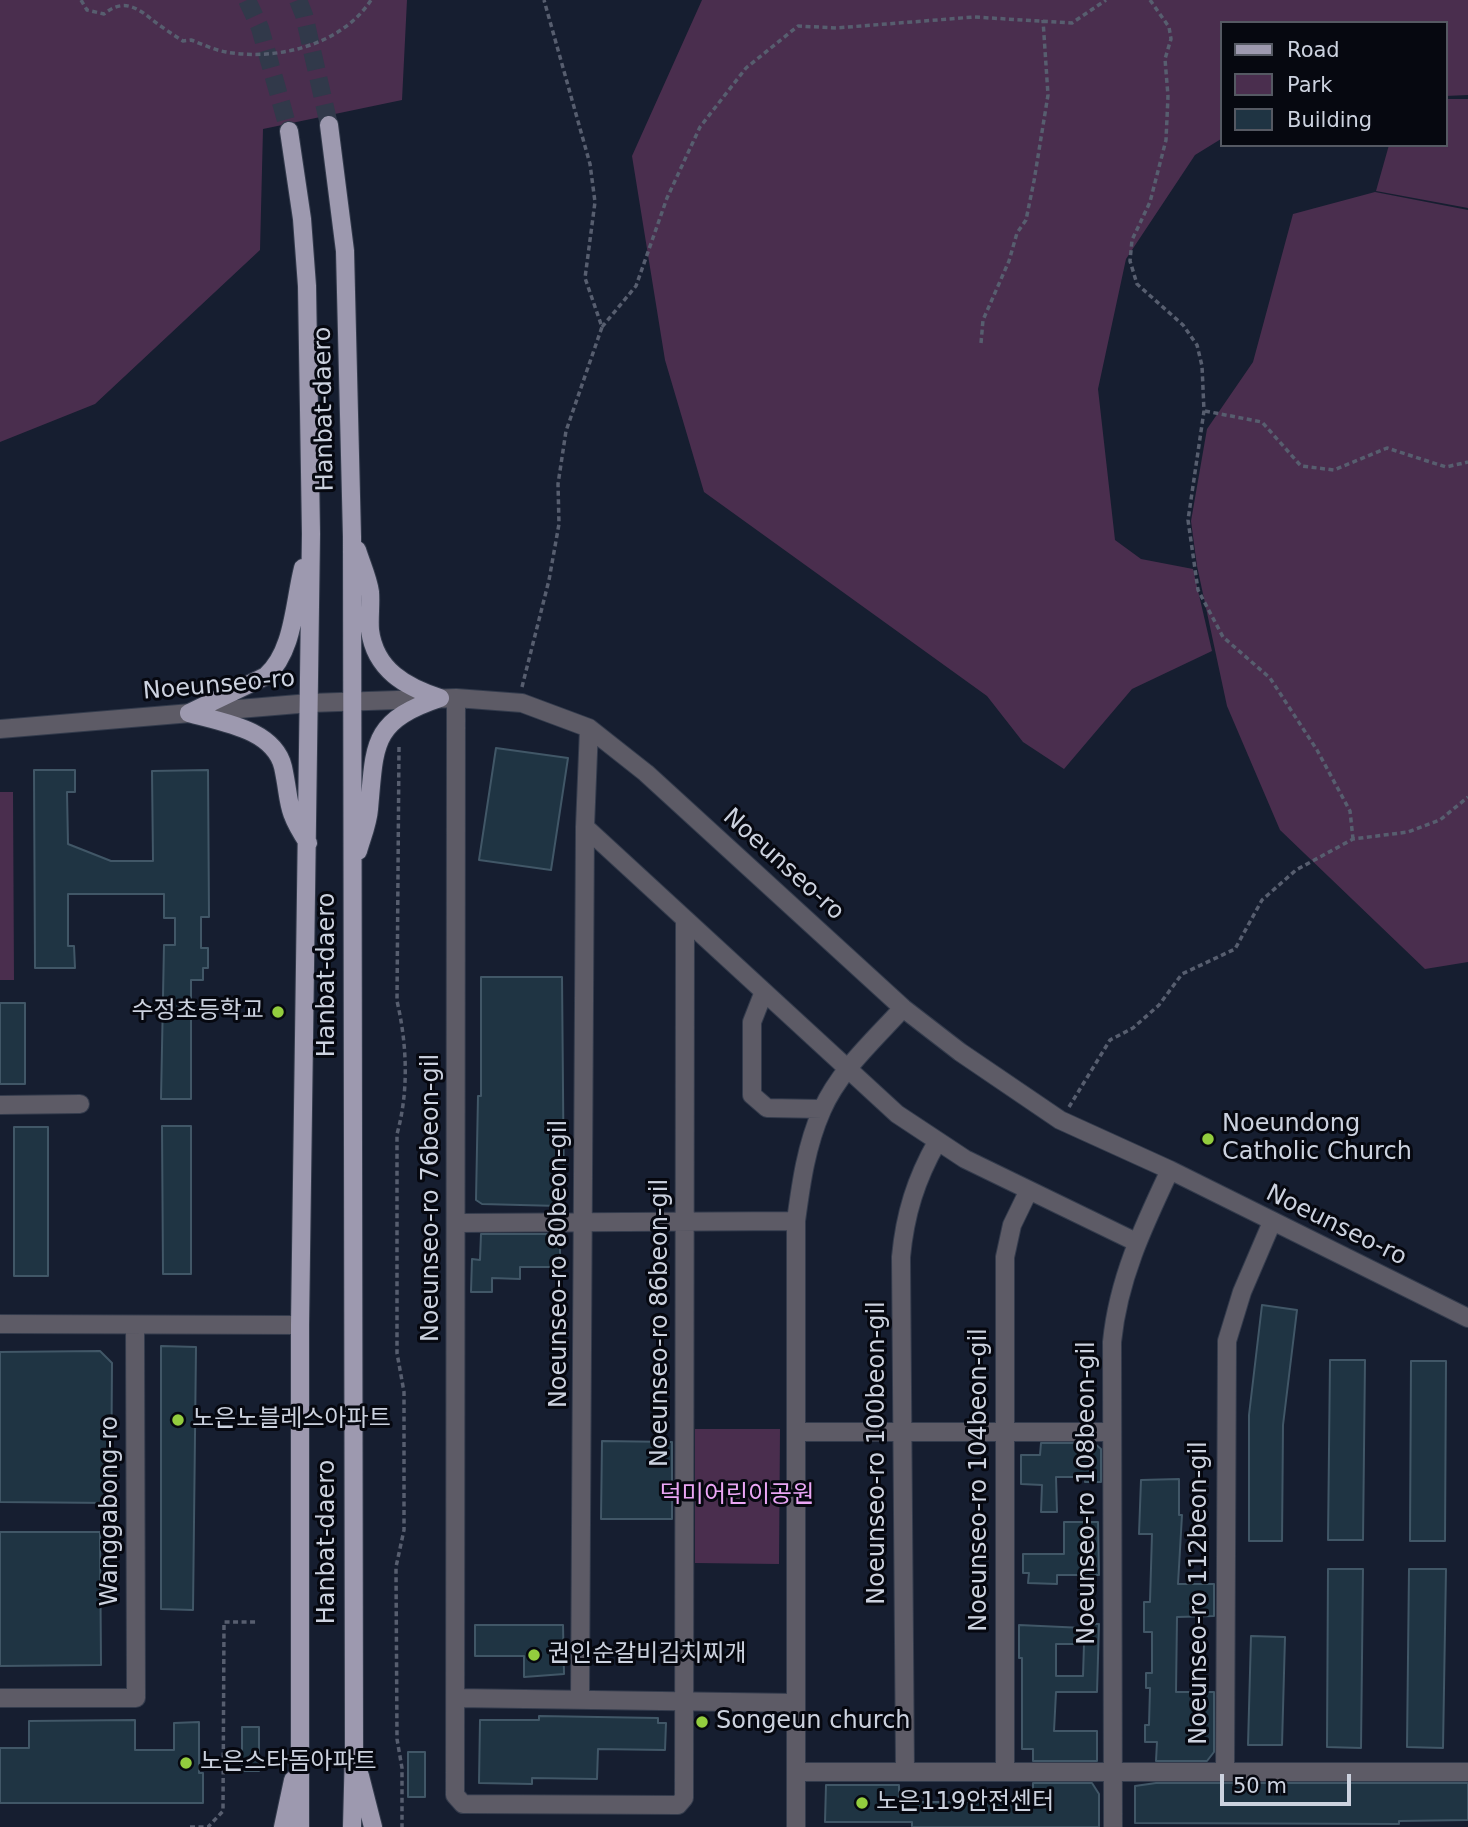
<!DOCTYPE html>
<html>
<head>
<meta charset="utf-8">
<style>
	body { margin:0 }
	#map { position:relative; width:1468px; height:1827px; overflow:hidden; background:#161e30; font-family:"DejaVu Sans",sans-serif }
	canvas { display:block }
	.legend { position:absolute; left:1220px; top:21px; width:228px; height:126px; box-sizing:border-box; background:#060810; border:2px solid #555963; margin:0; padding:9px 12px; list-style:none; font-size:21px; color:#ccd2df }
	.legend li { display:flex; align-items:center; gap:14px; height:35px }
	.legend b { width:35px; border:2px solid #555963 }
	.scale { position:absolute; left:1220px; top:1774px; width:131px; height:32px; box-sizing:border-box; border:4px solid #ccd2df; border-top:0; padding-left:9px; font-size:21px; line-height:24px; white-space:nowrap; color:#ccd2df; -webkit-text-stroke:5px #060810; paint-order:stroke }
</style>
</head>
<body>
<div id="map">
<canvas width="1468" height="1827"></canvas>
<ul class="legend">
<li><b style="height:9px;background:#9d99af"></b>Road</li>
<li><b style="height:19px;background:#4a2e4e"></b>Park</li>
<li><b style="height:19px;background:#1f3443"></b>Building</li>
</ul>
<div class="scale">50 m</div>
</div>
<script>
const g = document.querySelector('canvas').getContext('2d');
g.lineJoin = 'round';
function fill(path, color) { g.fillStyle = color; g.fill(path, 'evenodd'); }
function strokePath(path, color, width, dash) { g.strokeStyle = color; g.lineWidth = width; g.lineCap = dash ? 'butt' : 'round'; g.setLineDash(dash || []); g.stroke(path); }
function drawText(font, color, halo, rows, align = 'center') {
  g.font = font + ' "DejaVu Sans","Noto Sans KR",sans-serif'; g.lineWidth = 6; g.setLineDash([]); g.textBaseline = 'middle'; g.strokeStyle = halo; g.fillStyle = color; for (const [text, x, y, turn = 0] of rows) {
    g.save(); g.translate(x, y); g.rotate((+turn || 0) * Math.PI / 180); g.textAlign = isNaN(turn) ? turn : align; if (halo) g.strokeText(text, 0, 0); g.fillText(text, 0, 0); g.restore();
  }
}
fill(new Path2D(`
	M0,0H407L402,100L263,129L260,250L95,404L0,442Z
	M702,0H1468V95L1445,96V23H1221V139L1195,155L1126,259L1098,389L1115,540L1141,559L1193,569L1212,651L1132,689L1064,769L1023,742L987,696L704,492L665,360L632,156Z
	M1445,99H1468V208L1376,191L1389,145H1445Z
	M1375,192L1468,210V962L1425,969L1280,830L1227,706L1197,566L1191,521L1207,429L1253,362L1293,214Z
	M0,792H13L14,980H0Z
	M695,1429H780L779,1564L695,1563Z`), '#4a2e4e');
const building = new Path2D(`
	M496,748L568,758L551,870L479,860Z
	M34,770H75V792H67L68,844L111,861H153L152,771L208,770L209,917H201V948H208V968H203V980H191V1099H161L164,945H175V918H164V894H68V946H74L75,968H35Z
	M481,977H562L564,1201L559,1206L482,1204L476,1200L478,1096H481Z
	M0,1003H25V1084H0Z
	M162,1126H191V1274H163Z
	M14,1127H48V1276H14Z
	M481,1234H560V1267H520V1279L492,1278V1292H471L472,1259L480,1260Z
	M1262,1305L1297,1310L1283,1425L1282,1541H1249V1415Z
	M161,1346L196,1347L193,1610L161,1609Z
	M100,1351L112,1363L111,1503L0,1502V1352Z
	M1330,1360H1365L1363,1540H1328Z
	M1411,1361H1446L1445,1541H1410Z
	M602,1441L672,1442V1519H601Z
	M1041,1443H1094L1101,1449V1482H1085V1477H1056L1057,1512H1041L1042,1485L1021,1484V1455H1040Z
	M1179,1479V1515H1182L1178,1584H1214V1616L1177,1617L1176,1692H1214V1752L1207,1761H1156L1157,1742H1145V1725H1149L1150,1688H1146V1673H1152V1632H1144V1602H1150L1152,1534H1139L1141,1480Z
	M1064,1522H1098L1099,1575H1057V1584L1028,1583L1029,1573H1023V1554H1064Z
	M0,1532H100L101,1665L0,1666Z
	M1328,1569H1363L1361,1748L1327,1747Z
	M1409,1569H1446L1443,1748L1407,1747Z
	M1084,1624H1099L1097,1692H1056L1054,1731H1097V1761H1033V1749H1022V1658H1019V1625L1084,1628ZM1056,1644H1084L1083,1676H1056Z
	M475,1625H563L564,1674L524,1677V1656H475Z
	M1251,1636L1285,1637L1282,1745H1248Z
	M539,1716L658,1718V1723H666L665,1750L598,1749L597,1779L532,1778V1784L479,1783L480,1720H539Z
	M135,1720V1750H174V1723L199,1722V1773H203V1803H0V1748H29V1721Z
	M242,1727H259V1771H242Z
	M408,1752H425V1797H408Z
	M1033,1783H1092L1099,1794V1827H912V1822H825L826,1785H899V1802H954L1027,1800V1792H1033Z
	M1156,1783H1468V1820L1399,1821V1824L1135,1823V1786Z`);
fill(building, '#1f3443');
strokePath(building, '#415767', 2);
strokePath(new Path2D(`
	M247,0L260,28L289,131
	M298,0L304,15L329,125`), '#31394a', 18, [18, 9]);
const minor = new Path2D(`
	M456,698L455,1795L463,1804L678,1805L684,1798L685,922
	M0,729L310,703L456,698L522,703L589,728L646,773L903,1008L960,1052L1060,1120L1170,1170L1468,1318
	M585,827L897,1114L965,1159L1136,1242
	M763,994L752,1022V1095L767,1108L822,1109
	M0,1105L80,1104
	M456,1223L796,1221
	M0,1324L300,1325
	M798,1432H1111
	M0,1698H136L135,1325
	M457,1698L796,1703
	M580,1700L585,827L589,728
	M796,1772H1468
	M905,1772L901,1257C905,1214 916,1179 937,1142
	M1005,1772V1257L1012,1225L1028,1192
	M1225,1772L1227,1341L1242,1292L1272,1222
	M796,1827V1221C801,1184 806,1146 822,1110C839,1071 875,1039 903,1008
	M1113,1827L1112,1342C1118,1280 1143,1227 1170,1170`);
const major = new Path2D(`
	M329,125L345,251L352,537L354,1748L352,1827
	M289,131L302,219L307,286L311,534L300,1325V1827
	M357,550C361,563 368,578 370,592C371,605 369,618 370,630C375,670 406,687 440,698
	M189,713L266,676C294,651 294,603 303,568
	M189,713C221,722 274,729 283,767C291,804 285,808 308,843
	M358,851C362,837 368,823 369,809C375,744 371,721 440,698
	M360,1776L373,1827
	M283,1827L293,1780`);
strokePath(minor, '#333b4c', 20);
strokePath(major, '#333b4c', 20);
strokePath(new Path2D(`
	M81,0L87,10L104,14C121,0 134,5 150,18C160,26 172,34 183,41L191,40C202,44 214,50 226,52C277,61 342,45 371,0
	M1150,0L1169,27L1171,39L1165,59L1168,96L1166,140L1150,202L1132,240L1130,261L1137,284L1183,325L1197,345L1202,366L1204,411L1188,520L1198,590L1223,637L1270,678L1317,750L1350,811L1353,839
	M602,327L636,286L667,198L700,127L746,68L798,26L836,28L974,17L1072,23L1106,0
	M981,343L983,320L1009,261L1017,233L1026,220L1034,181L1048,95L1043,20
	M1205,411L1262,422L1301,466L1334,470L1387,448L1446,467L1468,462
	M522,687L549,580L559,524L558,484L566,431L602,327L585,278L595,202L590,164L544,0
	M399,747L397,1001C407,1044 409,1091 397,1134V1353L404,1392V1530L396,1567L397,1739L402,1768V1827
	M1069,1107L1110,1040L1133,1028L1159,1005L1182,974L1235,949L1262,900L1296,870L1353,839L1408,832L1440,820L1468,797
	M190,1827H208L223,1811L224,1622H258`), '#575e6f', 3.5, [5, 3.5]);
strokePath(minor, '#5d5b66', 18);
strokePath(major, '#9d99af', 18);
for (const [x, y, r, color] of [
	[278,1012,7,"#93cd3e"],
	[1208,1139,7,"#93cd3e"],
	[178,1420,7,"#93cd3e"],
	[534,1655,7,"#93cd3e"],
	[702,1722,7,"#93cd3e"],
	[186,1763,7,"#93cd3e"],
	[862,1803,7,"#93cd3e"]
]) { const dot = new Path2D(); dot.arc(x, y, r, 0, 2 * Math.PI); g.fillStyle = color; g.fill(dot); strokePath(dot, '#060810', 2.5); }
drawText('24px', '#ccd2df', '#060810', [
	["Hanbat-daero",325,409,-91],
	["Noeunseo-ro",219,686,-5],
	["Noeunseo-ro",783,865,42],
	["Hanbat-daero",328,975,-90],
	["Noeunseo-ro 76beon-gil",432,1198,-90],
	["Noeunseo-ro",1336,1226,26],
	["Noeunseo-ro 80beon-gil",560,1264,-90],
	["Noeunseo-ro 86beon-gil",661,1323,-90],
	["Noeunseo-ro 100beon-gil",878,1453,-90],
	["Noeunseo-ro 104beon-gil",980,1480,-90],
	["Noeunseo-ro 108beon-gil",1088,1493,-90],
	["Wanggabong-ro",111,1511,-90],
	["Hanbat-daero",328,1542,-90],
	["Noeunseo-ro 112beon-gil",1200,1593,-90]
]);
drawText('24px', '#ccd2df', '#060810', [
	["수정초등학교",264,1012,"right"],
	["Noeundong",1222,1125],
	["Catholic Church",1222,1153],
	["노은노블레스아파트",192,1420],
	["권인순갈비김치찌개",548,1655],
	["Songeun church",716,1722],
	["노은스타돔아파트",200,1763],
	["노은119안전센터",876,1803]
], 'left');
drawText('24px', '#eba6f5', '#060810', [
	["덕미어린이공원",737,1496]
]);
</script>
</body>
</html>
